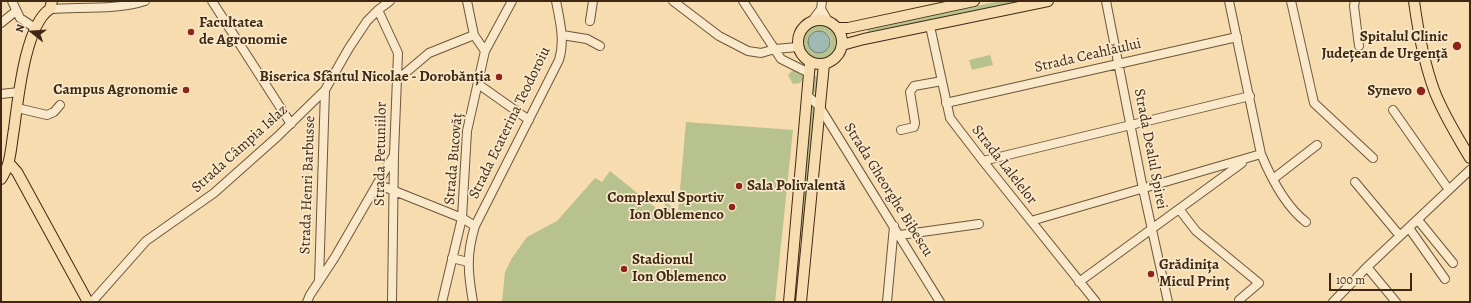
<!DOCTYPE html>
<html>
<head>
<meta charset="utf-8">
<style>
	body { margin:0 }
	#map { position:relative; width:1471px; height:303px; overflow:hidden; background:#f6dcae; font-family:Alegreya,serif }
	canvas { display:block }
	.frame { position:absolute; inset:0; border:2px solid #3f2915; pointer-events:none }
	.north { position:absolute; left:12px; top:12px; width:40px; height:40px; -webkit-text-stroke:3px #f9e8ca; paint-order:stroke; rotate:287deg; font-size:11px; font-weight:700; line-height:16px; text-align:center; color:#3f2915 }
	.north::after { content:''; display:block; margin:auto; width:14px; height:18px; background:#3f2915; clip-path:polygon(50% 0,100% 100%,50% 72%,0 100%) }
	.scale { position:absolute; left:1329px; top:273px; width:83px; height:18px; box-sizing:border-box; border:2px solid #3f2915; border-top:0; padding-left:5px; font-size:12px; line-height:14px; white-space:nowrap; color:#3f2915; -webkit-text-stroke:3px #f9e8ca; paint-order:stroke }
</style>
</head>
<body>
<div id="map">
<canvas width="1471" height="303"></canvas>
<div class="frame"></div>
<div class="north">N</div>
<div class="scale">100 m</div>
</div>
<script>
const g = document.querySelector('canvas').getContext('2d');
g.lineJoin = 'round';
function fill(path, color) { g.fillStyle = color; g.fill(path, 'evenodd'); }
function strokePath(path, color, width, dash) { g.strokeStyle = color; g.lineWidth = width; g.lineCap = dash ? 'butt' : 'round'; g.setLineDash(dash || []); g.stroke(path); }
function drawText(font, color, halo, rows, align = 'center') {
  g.font = font + ' Alegreya,serif'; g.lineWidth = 3.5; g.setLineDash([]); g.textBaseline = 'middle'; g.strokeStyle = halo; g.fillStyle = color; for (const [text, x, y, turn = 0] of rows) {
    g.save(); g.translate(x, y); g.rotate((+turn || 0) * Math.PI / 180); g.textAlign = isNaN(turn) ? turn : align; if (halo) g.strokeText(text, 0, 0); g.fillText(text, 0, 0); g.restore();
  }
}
fill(new Path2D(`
	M1001,1H1025L868,32L867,28Z
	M820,24C833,26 842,39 834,52C814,79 781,29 820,24ZM817,31C829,32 836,39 827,50L811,34Z
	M990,55L993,65L972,70L969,60Z
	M796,70L801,72L803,79L800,83L793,84L788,75L792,71Z
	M816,76L818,77L816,92L814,93L812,92L813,77Z
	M810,104L815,106L802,239L801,240L799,238Z
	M686,122L793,130L775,302H502L505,272L512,258L527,237L557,221L595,178L602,182L610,171L662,213L666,202L678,212Z
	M799,248H802L798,302H793L797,250Z`), '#b7c28e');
const water = new Path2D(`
	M808 42a11 11 0 1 1 22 0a11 11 0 1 1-22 0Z`);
fill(water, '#9ebab2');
strokePath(water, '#788073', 1);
const minor = new Path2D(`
	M12,1L20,18L35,28
	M212,1L291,124
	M467,1L474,35L485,51
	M673,1L719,36L748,51L761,53L775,49L798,47
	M743,1L781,59L809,73
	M1106,1L1143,189L1168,302
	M1229,1L1261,154C1271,178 1285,206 1306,222
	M1291,1L1314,103L1373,158
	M1355,1L1354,6L1359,46
	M50,9C80,7 118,10 145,1
	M821,9L828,21
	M378,10L398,53L394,154L392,302
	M590,21L593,1
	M812,21L821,9L822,1
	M1,23L16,11
	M930,26L950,118L983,161L1096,302
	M562,35L587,39L600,46
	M397,80L429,53L474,35
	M478,84L529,120
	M1,94L19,92
	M807,95L819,106L940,302
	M946,103L1237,37
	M17,108L47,115L54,112L60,105
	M1393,110L1449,190
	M901,130L914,127L915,123L910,92L914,86L942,81
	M983,161L1250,96
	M1273,179L1317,145
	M1355,182L1400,236
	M377,184L462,218L475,226
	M1179,209L1196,231L1259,283L1239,300
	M1418,220L1453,263
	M1031,221L1261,154
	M1409,228L1445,279
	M900,235L979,224
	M452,258L468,262
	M1367,267L1396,302
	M319,281L325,90
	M1079,282L1242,163
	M92,302L146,241L214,193L277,137L325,90L349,48L367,21L378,10L390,1
	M307,302L310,295L335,257L394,155
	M442,302L462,218L467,131L485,51L512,1
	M473,302C468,273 466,255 475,226L559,60C565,41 560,21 556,1
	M887,302L894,226
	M1333,302L1367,267L1470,170`);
const major = new Path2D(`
	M1414,1C1418,31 1424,62 1434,90C1443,114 1457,136 1470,158
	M798 42a22 22 0 1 1 44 0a22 22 0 1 1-44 0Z
	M838,28H848L974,1
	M842,45L864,39L1048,1
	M9,163L17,172L88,302
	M1,179C11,165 11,146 14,129C18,100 25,25 50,9L52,1
	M789,302L810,62
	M801,302L824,64`);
strokePath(minor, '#6d563b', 10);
strokePath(major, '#3f2915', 12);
strokePath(minor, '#f9e8ca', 8);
strokePath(major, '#f6dcae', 10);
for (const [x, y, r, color] of [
	[191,32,4,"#8f2418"],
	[1457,46,5,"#8f2418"],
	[499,77,4,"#8f2418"],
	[186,90,4,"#8f2418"],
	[1421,91,5,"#8f2418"],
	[739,186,4,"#8f2418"],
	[732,207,4,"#8f2418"],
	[624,269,4,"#8f2418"],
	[1151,274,4,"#8f2418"]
]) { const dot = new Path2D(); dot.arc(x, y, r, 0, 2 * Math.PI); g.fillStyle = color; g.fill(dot); strokePath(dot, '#f9e8ca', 1.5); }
drawText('bold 15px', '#3f2915', '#f9e8ca', [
	["Facultatea",199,23,"left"],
	["de Agronomie",199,40,"left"],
	["Spitalul Clinic",1448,37],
	["Județean de Urgență",1448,54],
	["Biserica Sfântul Nicolae - Dorobănția",491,77],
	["Campus Agronomie",178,90],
	["Synevo",1412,91],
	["Sala Polivalentă",747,186,"left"],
	["Complexul Sportiv",724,198],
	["Ion Oblemenco",724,215],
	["Stadionul",632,260,"left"],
	["Ion Oblemenco",632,277,"left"],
	["Grădinița",1159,265,"left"],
	["Micul Prinț",1159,282,"left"]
], 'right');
drawText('15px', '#3f2915', '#f9e8ca', [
	["Strada Ceahlăului",1088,56,-13],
	["Strada Ecaterina Teodoroiu",510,123,-64],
	["Strada Câmpia Islaz",240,149,-42],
	["Strada Dealul Spirei",1150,149,79],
	["Strada Petuniilor",381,154,-89],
	["Strada Bucovăț",454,159,-85],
	["Strada Lalelelor",1004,165,52],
	["Strada Henri Barbusse",308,185,-88],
	["Strada Gheorghe Bibescu",888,190,58]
]);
</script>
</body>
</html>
